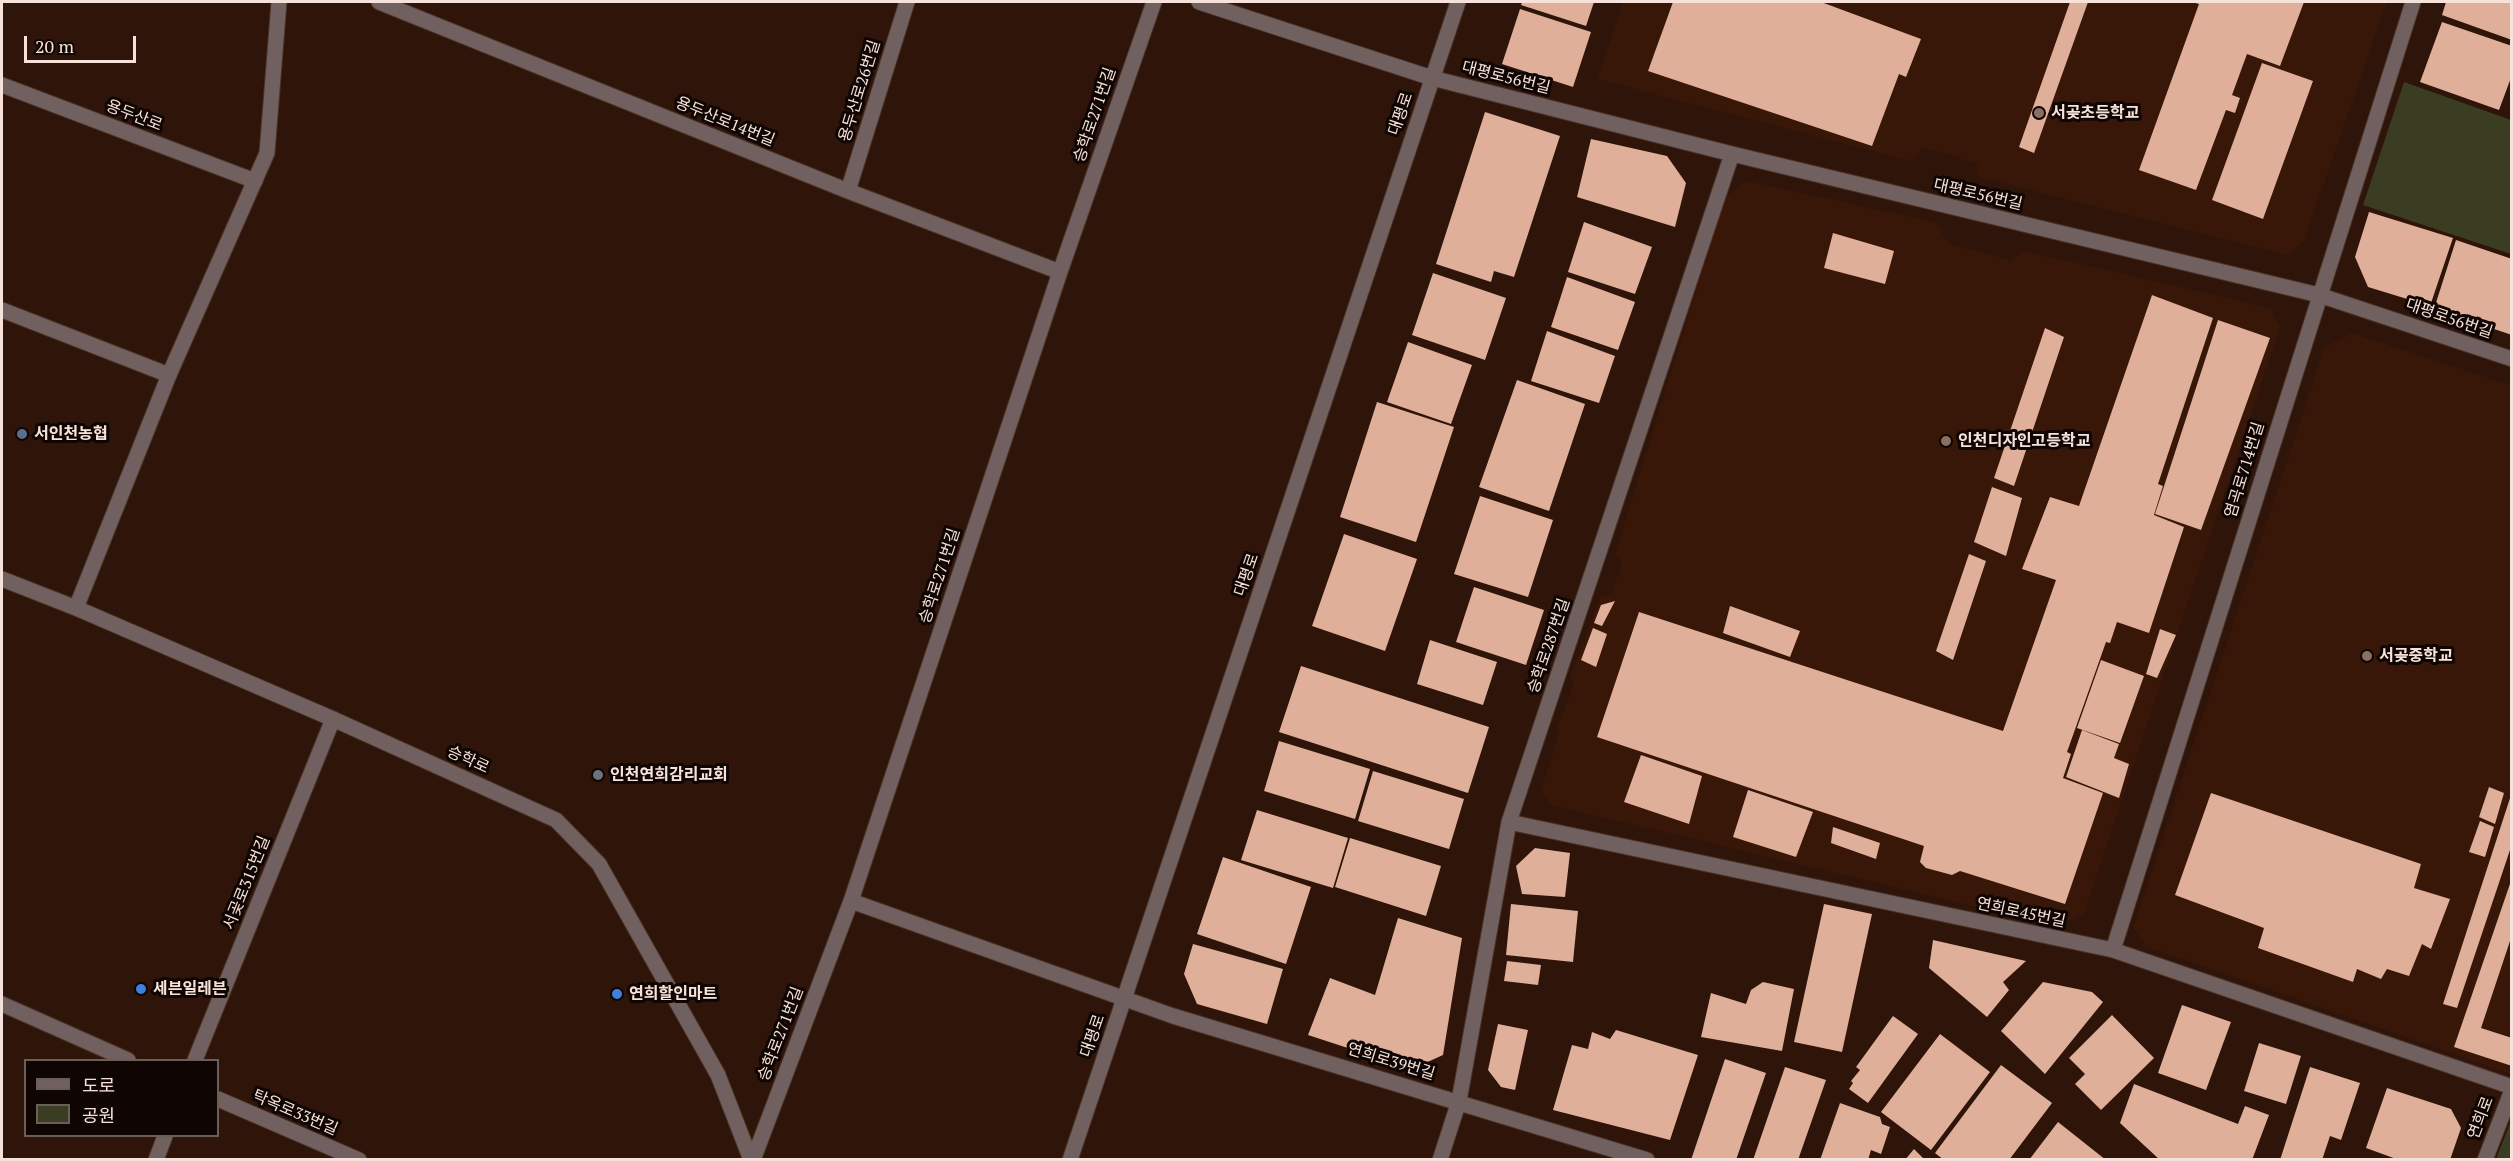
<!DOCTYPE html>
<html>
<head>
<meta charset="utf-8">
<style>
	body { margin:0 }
	#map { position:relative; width:2513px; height:1161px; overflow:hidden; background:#2f1409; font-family:"PT Serif","Noto Sans KR",serif }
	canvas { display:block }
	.frame { position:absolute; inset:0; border:3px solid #f6e2da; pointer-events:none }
	.legend { position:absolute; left:24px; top:1059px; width:195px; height:78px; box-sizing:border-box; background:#0f0502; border:2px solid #6b5d58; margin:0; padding:8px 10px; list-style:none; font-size:18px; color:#f6e2da }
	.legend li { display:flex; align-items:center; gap:12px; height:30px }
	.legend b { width:30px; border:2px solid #6b5d58 }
	.scale { position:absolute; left:24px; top:36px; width:112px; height:27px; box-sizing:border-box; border:3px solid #f6e2da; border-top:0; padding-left:8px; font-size:18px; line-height:21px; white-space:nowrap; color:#f6e2da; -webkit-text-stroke:4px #0f0502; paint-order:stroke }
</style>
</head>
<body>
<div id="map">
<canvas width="2513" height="1161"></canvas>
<div class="frame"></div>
<ul class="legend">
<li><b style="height:8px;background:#70605f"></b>도로</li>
<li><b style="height:16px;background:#3b3d22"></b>공원</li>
</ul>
<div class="scale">20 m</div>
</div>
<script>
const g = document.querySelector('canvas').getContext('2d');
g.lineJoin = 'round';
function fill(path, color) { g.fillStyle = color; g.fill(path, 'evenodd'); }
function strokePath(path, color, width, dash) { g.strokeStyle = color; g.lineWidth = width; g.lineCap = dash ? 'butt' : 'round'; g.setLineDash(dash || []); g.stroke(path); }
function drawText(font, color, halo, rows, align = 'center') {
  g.font = font + ' "PT Serif","Noto Sans KR",serif'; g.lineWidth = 6; g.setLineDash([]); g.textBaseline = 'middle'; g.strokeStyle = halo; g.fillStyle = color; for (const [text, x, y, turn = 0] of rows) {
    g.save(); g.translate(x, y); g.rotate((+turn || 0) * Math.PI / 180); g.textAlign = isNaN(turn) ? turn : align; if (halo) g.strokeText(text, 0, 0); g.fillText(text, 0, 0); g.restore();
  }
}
fill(new Path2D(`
	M1623,2H2387L2304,241L2288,255L1979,177L1977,164L1950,155L1924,148L1910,161L1597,79Z
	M1747,181L1935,222L1949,244L2010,260L2025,251L2258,305L2272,310L2280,327L2084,914L2057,926L1551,805L1541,791L1559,733L1556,731L1574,683L1569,680L1601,595L1611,594L1622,564L1615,554L1725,197Z
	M2352,333L2511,385V1074L2145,946L2133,927L2325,346Z`), '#381708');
fill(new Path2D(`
	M2404,82L2511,120V254L2363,205Z
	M2511,1121V1159H2496Z`), '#3b3d22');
fill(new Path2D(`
	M1522,2H1594L1586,26L1521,5Z
	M1673,2H1821L1921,39L1906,77L1899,74L1872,146L1648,71Z
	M2070,2H2088L2034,153L2019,147Z
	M2192,2H2304L2280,66L2247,54L2232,95L2240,98L2235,113L2226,110L2196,190L2139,170L2199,4Z
	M2446,2H2512V40L2442,15Z
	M1520,9L1591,32L1573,87L1502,64Z
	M2442,22L2512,46V75L2499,110L2420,82Z
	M2262,63L2313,81L2263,219L2212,200Z
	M1485,112L1560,136L1514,277L1494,271L1491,282L1436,264Z
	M1591,139L1667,156L1686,183L1675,227L1577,197Z
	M2369,212L2453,238L2430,306L2368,287L2355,257Z
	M1584,222L1652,247L1635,294L1568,272Z
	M1833,233L1894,251L1885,284L1824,268Z
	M2456,240L2512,259V335L2434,309Z
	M1433,273L1506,298L1485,360L1412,335Z
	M1567,277L1635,302L1618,350L1551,327Z
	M2152,295L2213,318L2158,484L2163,486L2154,515L2184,527L2149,633L2117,622L2110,643L2106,642L2067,752L2071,754L2063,778L2103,793L2065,904L1960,871L1952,875L1926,868L1920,862L1924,846L1597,737L1639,612L2003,731L2056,580L2022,569L2050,497L2079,506Z
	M2218,320L2270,338L2201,530L2155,514Z
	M2045,328L2064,337L2014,486L1994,478Z
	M1547,331L1615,356L1599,403L1531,381Z
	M1408,342L1472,365L1451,424L1387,402Z
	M1517,380L1585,404L1549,511L1479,487Z
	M1377,402L1454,427L1416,542L1340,517Z
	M1992,487L2022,498L2006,556L1974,542Z
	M1480,496L1553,520L1528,597L1454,574Z
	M1344,534L1417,559L1385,651L1312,626Z
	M1969,554L1986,561L1953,660L1936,651Z
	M1474,587L1544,610L1526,665L1456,642Z
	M1615,601L1602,626L1594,623L1601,605Z
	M1730,606L1800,631L1790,657L1723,633Z
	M1593,628L1607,634L1596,667L1581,660Z
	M2160,629L2176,635L2157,678L2146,674Z
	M1430,640L1497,662L1483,705L1417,684Z
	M2101,660L2144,676L2120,743L2077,728Z
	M1301,666L1489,727L1468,793L1279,732Z
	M2082,730L2119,744L2114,758L2129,764L2119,798L2066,777Z
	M1279,741L1370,769L1355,819L1264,791Z
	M1641,755L1702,776L1689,824L1624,802Z
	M1373,771L1464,799L1449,849L1358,821Z
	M2489,787L2504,793L2495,824L2479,817Z
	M1748,790L1813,812L1796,857L1733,837Z
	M2512,792V844L2457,1008L2443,1004Z
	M2211,793L2421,864L2414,888L2450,899L2431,949L2422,944L2409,976L2387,969L2381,979L2357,969L2353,982L2258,948L2264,928L2175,895Z
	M1257,810L1348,838L1333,888L1241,860Z
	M2480,821L2494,827L2485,857L2469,852Z
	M1833,827L1880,843L1876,859L1831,843Z
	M1350,838L1441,866L1426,916L1335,887Z
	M1535,848L1570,853L1565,897L1522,894L1516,866Z
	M1223,857L1311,887L1286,964L1197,934Z
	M2512,878V935L2481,1028L2512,1038V1066L2454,1047Z
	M1511,904L1578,911L1573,962L1506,955Z
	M1824,904L1872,914L1842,1052L1794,1042Z
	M1398,918L1462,938L1443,1055L1412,1069L1308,1035L1330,978L1375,995Z
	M1933,940L2026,961L2003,982L2009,990L1987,1017L1929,968Z
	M1193,944L1283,969L1267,1024L1197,1004L1184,974Z
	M1507,961L1541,965L1538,985L1504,981Z
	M1763,982L1794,989L1782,1051L1701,1037L1711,993L1746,1004L1751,990Z
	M2043,982L2092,992L2103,1002L2045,1074L2001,1031Z
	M2182,1005L2231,1022L2206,1090L2158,1073Z
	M2112,1015L2154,1058L2101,1110L2075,1084L2085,1074L2069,1058Z
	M1893,1016L1918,1034L1868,1103L1849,1089L1853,1083L1851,1081L1860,1070L1856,1067Z
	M1498,1024L1528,1030L1515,1090L1501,1087L1488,1070Z
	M1616,1030L1698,1055L1670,1140L1553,1110L1572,1045L1588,1049L1592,1032L1610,1039Z
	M1940,1034L1990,1072L1931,1150L1881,1112Z
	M2259,1043L2301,1056L2286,1104L2244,1091Z
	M1725,1059L1766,1073L1736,1160H1691Z
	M2001,1065L2052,1103L2009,1160H1944L1935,1153Z
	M1785,1067L1826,1080L1798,1160H1753Z
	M2310,1067L2360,1083L2341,1140L2330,1136L2322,1160H2280Z
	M2134,1084L2238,1124L2245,1106L2269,1115L2252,1160H2160L2120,1123Z
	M2387,1088L2451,1109L2461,1128L2450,1160H2399L2366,1148Z
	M1840,1103L1880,1117L1882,1124L1890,1127L1881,1154L1871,1150L1868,1160H1820Z
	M2058,1122L2106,1160H2029Z
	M1914,1149L1925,1160H1905Z`), '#dfaf99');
const service = new Path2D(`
	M2,85L255,181
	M2,310L169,375`);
const minor = new Path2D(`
	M379,2L848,191L1060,272
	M1199,2L1432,78L1732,154L2319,295L2512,359
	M848,191L907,2
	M2,579L76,608L333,719L556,820L599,864L718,1075L751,1160
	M76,608L169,375L267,153L279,2
	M1509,822L2113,950L2512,1087
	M851,901L1173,1016L1647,1160
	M2113,950L2413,2
	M2,1004L128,1060
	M218,1099L359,1160
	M753,1160L851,901L1060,272L1154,2
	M1440,1160L1459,1101L1509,822L1732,154
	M2485,1160L2512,1090`);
const tertiary = new Path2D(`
	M195,1060L333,719
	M156,1160L165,1136
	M1070,1160L1458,2`);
strokePath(service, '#4b3126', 17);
strokePath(minor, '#4b3126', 17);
strokePath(tertiary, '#4b3126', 17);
strokePath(service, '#70605f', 15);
strokePath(minor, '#70605f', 15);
strokePath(tertiary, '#70605f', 15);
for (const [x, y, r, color] of [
	[2039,113,6,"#8d6e63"],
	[22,434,6,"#5c6f8a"],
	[1946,441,6,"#8d6e63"],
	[2367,656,6,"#8d6e63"],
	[598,775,6,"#6b7280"],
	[141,989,6,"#3f7fe0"],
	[617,994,6,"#3f7fe0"]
]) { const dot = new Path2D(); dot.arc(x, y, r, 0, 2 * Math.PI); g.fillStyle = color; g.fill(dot); strokePath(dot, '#0f0502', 2); }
drawText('16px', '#f6e2da', '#0f0502', [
	["대평로56번길",1506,78,14],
	["용두산로26번길",860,91,-73],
	["대평로",1401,114,-71],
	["승학로271번길",1095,115,-71],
	["용두산로",134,116,21],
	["용두산로14번길",725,122,22],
	["대평로56번길",1978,195,13],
	["대평로56번길",2449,319,19],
	["염곡로714번길",2245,470,-73],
	["대평로",1247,575,-71],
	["승학로271번길",940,576,-72],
	["승학로287번길",1549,646,-71],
	["승학로",468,760,24],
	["서곶로315번길",247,883,-68],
	["연희로45번길",2021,913,12],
	["승학로271번길",781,1034,-69],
	["대평로",1093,1036,-71],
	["연희로39번길",1391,1062,17],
	["탁옥로33번길",295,1113,23],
	["연희로",2481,1118,-69]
]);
drawText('bold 16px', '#f6e2da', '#0f0502', [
	["서곶초등학교",2051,113],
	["서인천농협",34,434],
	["인천디자인고등학교",1958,441],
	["서곶중학교",2379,656],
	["인천연희감리교회",610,775],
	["세븐일레븐",153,989],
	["연희할인마트",629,994]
], 'left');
</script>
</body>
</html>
